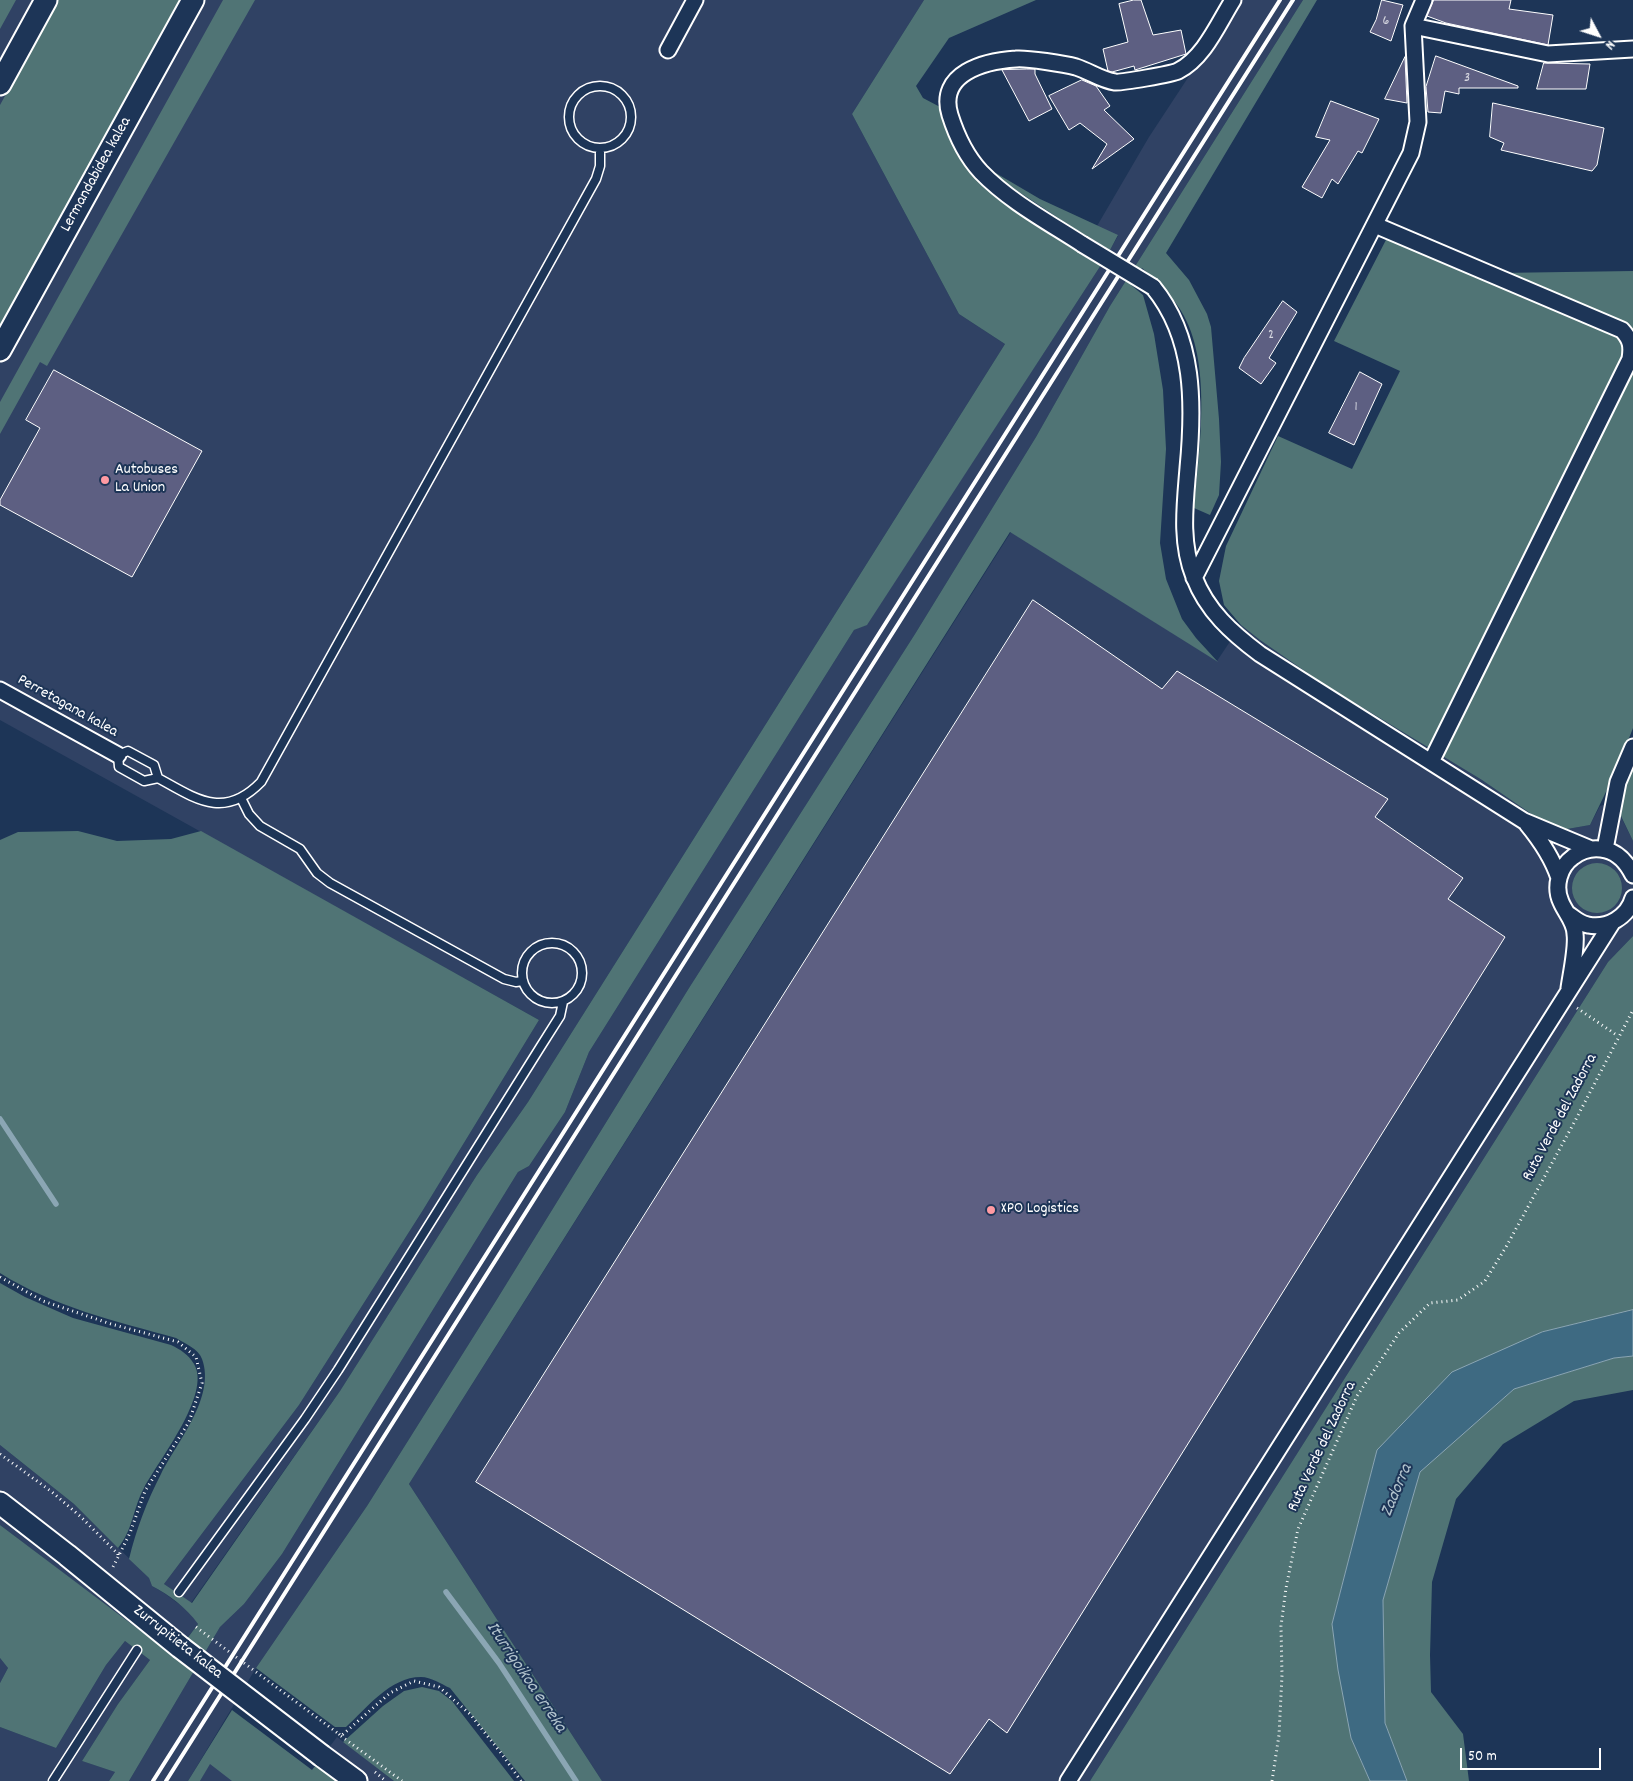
<!DOCTYPE html>
<html>
<head>
<meta charset="utf-8">
<style>
	body { margin:0 }
	#map { position:relative; width:1633px; height:1781px; overflow:hidden; background:#1d3557; font-family:Dekko,sans-serif }
	canvas { display:block }
	.north { position:absolute; left:1573px; top:10px; width:50px; height:50px; -webkit-text-stroke:4px #1d3557; paint-order:stroke; rotate:130deg; font-size:14px; font-weight:700; line-height:20px; text-align:center; color:#fff }
	.north::after { content:''; display:block; margin:auto; width:18px; height:22px; background:#fff; clip-path:polygon(50% 0,100% 100%,50% 72%,0 100%) }
	.scale { position:absolute; left:1460px; top:1748px; width:141px; height:22px; box-sizing:border-box; border:2px solid #fff; border-top:0; padding-left:6px; font-size:15px; line-height:18px; white-space:nowrap; color:#fff; -webkit-text-stroke:4px #1d3557; paint-order:stroke }
</style>
</head>
<body>
<div id="map">
<canvas width="1633" height="1781"></canvas>
<div class="north">N</div>
<div class="scale">50 m</div>
</div>
<script>
const g = document.querySelector('canvas').getContext('2d');
g.lineJoin = 'round';
function fill(path, color) { g.fillStyle = color; g.fill(path, 'evenodd'); }
function strokePath(path, color, width, dash) { g.strokeStyle = color; g.lineWidth = width; g.lineCap = dash ? 'butt' : 'round'; g.setLineDash(dash || []); g.stroke(path); }
function drawText(font, color, halo, rows, align = 'center') {
  g.font = font + ' Dekko,sans-serif'; g.lineWidth = 4; g.setLineDash([]); g.textBaseline = 'middle'; g.strokeStyle = halo; g.fillStyle = color; for (const [text, x, y, turn = 0] of rows) {
    g.save(); g.translate(x, y); g.rotate((+turn || 0) * Math.PI / 180); g.textAlign = isNaN(turn) ? turn : align; if (halo) g.strokeText(text, 0, 0); g.fillText(text, 0, 0); g.restore();
  }
}
fill(new Path2D(`
	M0,0H924L852,114L959,314L1005,344L528,1102L477,1175L340,1391L191,1603L164,1584L299,1405L423,1210L539,1020L0,720Z
	M1239,0H1303L1110,306L1036,437L915,634L689,988L494,1304L367,1506L256,1668L188,1781H129L220,1627L244,1604L282,1554L518,1172L529,1166L565,1112L589,1052L854,630L867,624L1101,265L1118,236L1097,226L1149,137Z
	M1011,532L1217,661L1241,625L1260,640L1322,683L1482,780L1556,831L1590,825L1600,806L1619,800L1620,815L1633,841V936L1608,962L1090,1781H602L409,1484Z
	M0,1445L74,1504L149,1578L152,1586L164,1593L191,1613L198,1624L173,1656L0,1525Z
	M125,1641L150,1660L118,1704L82,1761L115,1772L109,1781H0V1727L56,1748L106,1665Z
	M0,1658L8,1668L0,1683Z
	M249,1723L312,1770L337,1737L394,1781H200L209,1764Z`), '#304264');
fill(new Path2D(`
	M0,0H16L0,29Z
	M58,0H181L0,327V105Z
	M223,0H255L47,366L40,362L0,434V402Z
	M924,0H1036L949,38L916,86L923,98L942,108L973,175L996,196L1016,211L1101,265L867,625L854,630L589,1052L565,1112L529,1166L518,1172L282,1554L244,1604L220,1627L129,1781H109L115,1772L82,1761L118,1704L150,1660L125,1641L106,1665L56,1748L0,1727V1683L8,1668L0,1658V1525L174,1656L198,1624C186,1607 169,1595 152,1586L149,1578L129,1559C136,1530 147,1501 161,1474C177,1442 216,1397 202,1359C199,1349 184,1343 176,1338C115,1321 54,1307 0,1273V840L18,832L78,831L117,841L171,839L201,831L539,1020L423,1210L299,1405L164,1584L192,1603L340,1391L477,1175L528,1102L1005,344L959,314L852,114Z
	M1303,0H1317L1166,253L1189,280L1207,314L1211,327L1219,419L1221,462L1219,495L1210,515L1194,508C1199,453 1212,367 1184,316C1174,297 1158,282 1142,268L1131,285L1143,295L1154,334L1163,390L1166,449L1160,543L1166,579L1182,619L1196,638L1218,662L1010,532L409,1484L602,1781H525L450,1688C441,1684 431,1677 421,1677C390,1677 367,1708 346,1727H335L256,1668L367,1506L494,1304L689,988L915,634L1036,437L1110,306Z
	M994,172L1040,199L1118,235L1110,250L1072,227L1004,182Z
	M1388,236L1498,273L1633,271V728L1617,769L1590,825L1556,831L1482,780L1322,683L1260,640L1241,625L1224,605L1219,581L1226,546L1278,436L1352,469L1400,371L1334,341Z
	M1633,767V841L1620,814L1619,800Z
	M1572 888a25 25 0 1 1 50 0a25 25 0 1 1-50 0Z
	M1633,936V1310L1542,1332L1377,1450L1332,1624L1351,1738L1370,1781H1090L1608,962Z
	M0,1283L25,1297L73,1318L171,1345C181,1350 188,1354 194,1364C212,1394 158,1461 144,1488C133,1508 133,1530 118,1548L74,1504L0,1445Z
	M1633,1356V1390L1574,1401L1503,1444L1456,1499L1432,1582L1430,1655L1431,1692L1463,1734L1469,1781H1407L1385,1723L1383,1600L1420,1471L1514,1389L1614,1358Z
	M422,1687L439,1691L452,1701L514,1781H394L343,1742L383,1706L404,1691Z
	M232,1710L312,1770L316,1765L337,1781H232L210,1764L200,1781H188Z`), '#507475');
const water = new Path2D(`
	M1633,1310V1356L1614,1358L1514,1389L1420,1472L1383,1600L1385,1723L1407,1781H1370L1351,1738L1338,1670L1332,1624L1377,1450L1452,1372L1542,1332Z`);
fill(water, '#3e6a82');
strokePath(water, '#8ba6b4', 1);
strokePath(new Path2D(`
	M0,1119L56,1204
	M446,1592L499,1663L576,1781`), '#8ba6b4', 5.5);
const building = new Path2D(`
	M1134,0H1141L1153,35L1181,30L1186,54L1135,70L1134,66L1112,72L1108,71L1103,49L1128,42L1119,4Z
	M1382,0L1403,5L1391,41L1370,32L1376,20Z
	M1434,0H1511L1509,9L1553,15L1548,45L1446,23L1427,16Z
	M1436,56L1518,86V88H1459V94L1445,91L1441,113L1428,112L1426,87Z
	M1405,57L1407,103L1385,99Z
	M1544,63L1590,64L1586,89H1537Z
	M1027,69H1035V74L1052,109L1029,121L1002,70Z
	M1082,80L1096,86L1110,106L1104,110L1134,139L1092,169L1107,144L1080,123L1069,130L1049,96Z
	M1331,101L1379,119L1362,153L1358,151L1338,184L1332,179L1322,198L1302,187L1330,140L1316,137Z
	M1493,103L1604,128L1597,165L1592,171L1501,150L1504,143L1490,137Z
	M1283,301L1297,312L1269,358L1276,363L1261,384L1239,368L1244,358Z
	M54,370L202,451L132,577L0,505V500L40,428L26,420Z
	M1360,372L1382,384L1354,445L1329,433Z
	M1033,600L1162,689L1177,671L1388,799L1375,817L1463,878L1448,899L1505,937L1007,1733L989,1719L950,1774L476,1482Z`);
fill(building, '#5d5f82');
strokePath(building, '#fff', 1);
const lane = new Path2D(`
	M569 117a31 31 0 1 1 62 0a31 31 0 1 1-62 0Z
	M158,778L144,781L119,767L118,755L128,751L154,765L158,778C196,799 224,820 261,782L596,179L600,166V149
	M241,798L249,814L260,826L300,849L317,873L330,883L504,979L516,982L522,981
	M522 973a30 30 0 1 1 60 0a30 30 0 1 1-60 0Z
	M179,1592L305,1419L338,1370L541,1046L560,1016L563,1002
	M53,1781L137,1650`);
const street = new Path2D(`
	M1413,26L1548,54L1633,49
	M668,50L695,0
	M1375,225L1622,330C1631,340 1632,346 1630,359L1431,762
	M1082,244C1048,222 1009,201 981,172C967,157 956,134 950,115C937,73 985,61 1016,59C1027,58 1065,64 1076,67C1089,71 1101,80 1115,82C1120,83 1172,74 1178,71C1204,58 1218,24 1233,0
	M1153,287C1195,338 1194,405 1188,468C1185,505 1180,542 1194,577C1207,611 1232,633 1260,654L1524,821L1591,849
	M1194,578L1411,153L1418,122L1413,26L1424,0
	M0,690L118,755
	M1527,824C1541,841 1552,857 1559,878
	M1605,849L1618,782L1633,747
	M1567,913C1574,918 1580,924 1588,925C1607,929 1628,917 1633,898
	M1569,988C1571,974 1577,947 1575,934C1575,922 1565,912 1561,902C1554,887 1559,867 1573,857C1582,850 1594,847 1606,850C1619,853 1627,863 1633,875
	M1068,1781L1612,923`);
const secondary = new Path2D(`
	M0,84L46,0
	M0,350L193,0
	M0,1503L67,1555L180,1647
	M322,1756L356,1781`);
strokePath(lane, '#fff', 11);
strokePath(street, '#fff', 19);
strokePath(secondary, '#fff', 25);
strokePath(new Path2D(`
	M1577,1008L1618,1036
	M0,1277L43,1301L111,1324L178,1342L196,1357L202,1383L189,1422L145,1491L130,1533L113,1567
	M0,1454L52,1492L81,1517L118,1554V1557
	M339,1734L341,1736L390,1693L414,1681L439,1687L470,1714L501,1753L521,1781
	M341,1736L402,1781
	M375,1772L386,1781
	M1272,1781L1279,1735L1282,1675L1281,1626L1286,1588L1298,1529L1357,1396L1399,1333L1430,1303L1458,1300L1485,1281L1506,1247L1575,1121L1633,1010`), '#fff', 3, [1, 4]);
strokePath(lane, '#1d3557', 8);
strokePath(street, '#1d3557', 15);
strokePath(secondary, '#1d3557', 21);
strokePath(new Path2D(`
	M153,1781L1280,0
	M166,1781L1293,0`), '#fff', 4);
const streetBridge = new Path2D(`
	M1082,244L1153,287`);
const secondaryBridge = new Path2D(`
	M180,1647L322,1756`);
strokePath(streetBridge, '#fff', 19, []);
strokePath(secondaryBridge, '#fff', 25, []);
strokePath(new Path2D(`
	M196,1627L339,1734`), '#fff', 3, [1, 4]);
strokePath(streetBridge, '#1d3557', 15);
strokePath(secondaryBridge, '#1d3557', 21);
for (const [x, y, r, color] of [
	[105,480,5,"#ff9aa2"],
	[991,1210,5,"#ff9aa2"]
]) { const dot = new Path2D(); dot.arc(x, y, r, 0, 2 * Math.PI); g.fillStyle = color; g.fill(dot); strokePath(dot, '#1d3557', 2); }
drawText('14px', '#d6d7e0', null, [
	["6",1386,22],
	["3",1467,79],
	["2",1271,336],
	["1",1356,408]
]);
drawText('16px', '#fff', '#1d3557', [
	["Lermandabidea kalea",97,175,-61],
	["Perretagana kalea",67,707,29],
	["Ruta Verde del Zadorra",1561,1118,-62],
	["Ruta Verde del Zadorra",1323,1447,-65],
	["Zurrupitieta kalea",177,1643,38]
]);
drawText('16px', '#fff', '#1d3557', [
	["Autobuses",115,471],
	["La Union",115,489],
	["XPO Logistics",1001,1210]
], 'left');
drawText('italic 18px', '#b2c3cd', '#1d3557', [
	["Zadorra",1398,1491,-67],
	["Iturrigoikoa erreka",525,1678,56]
]);
</script>
</body>
</html>
